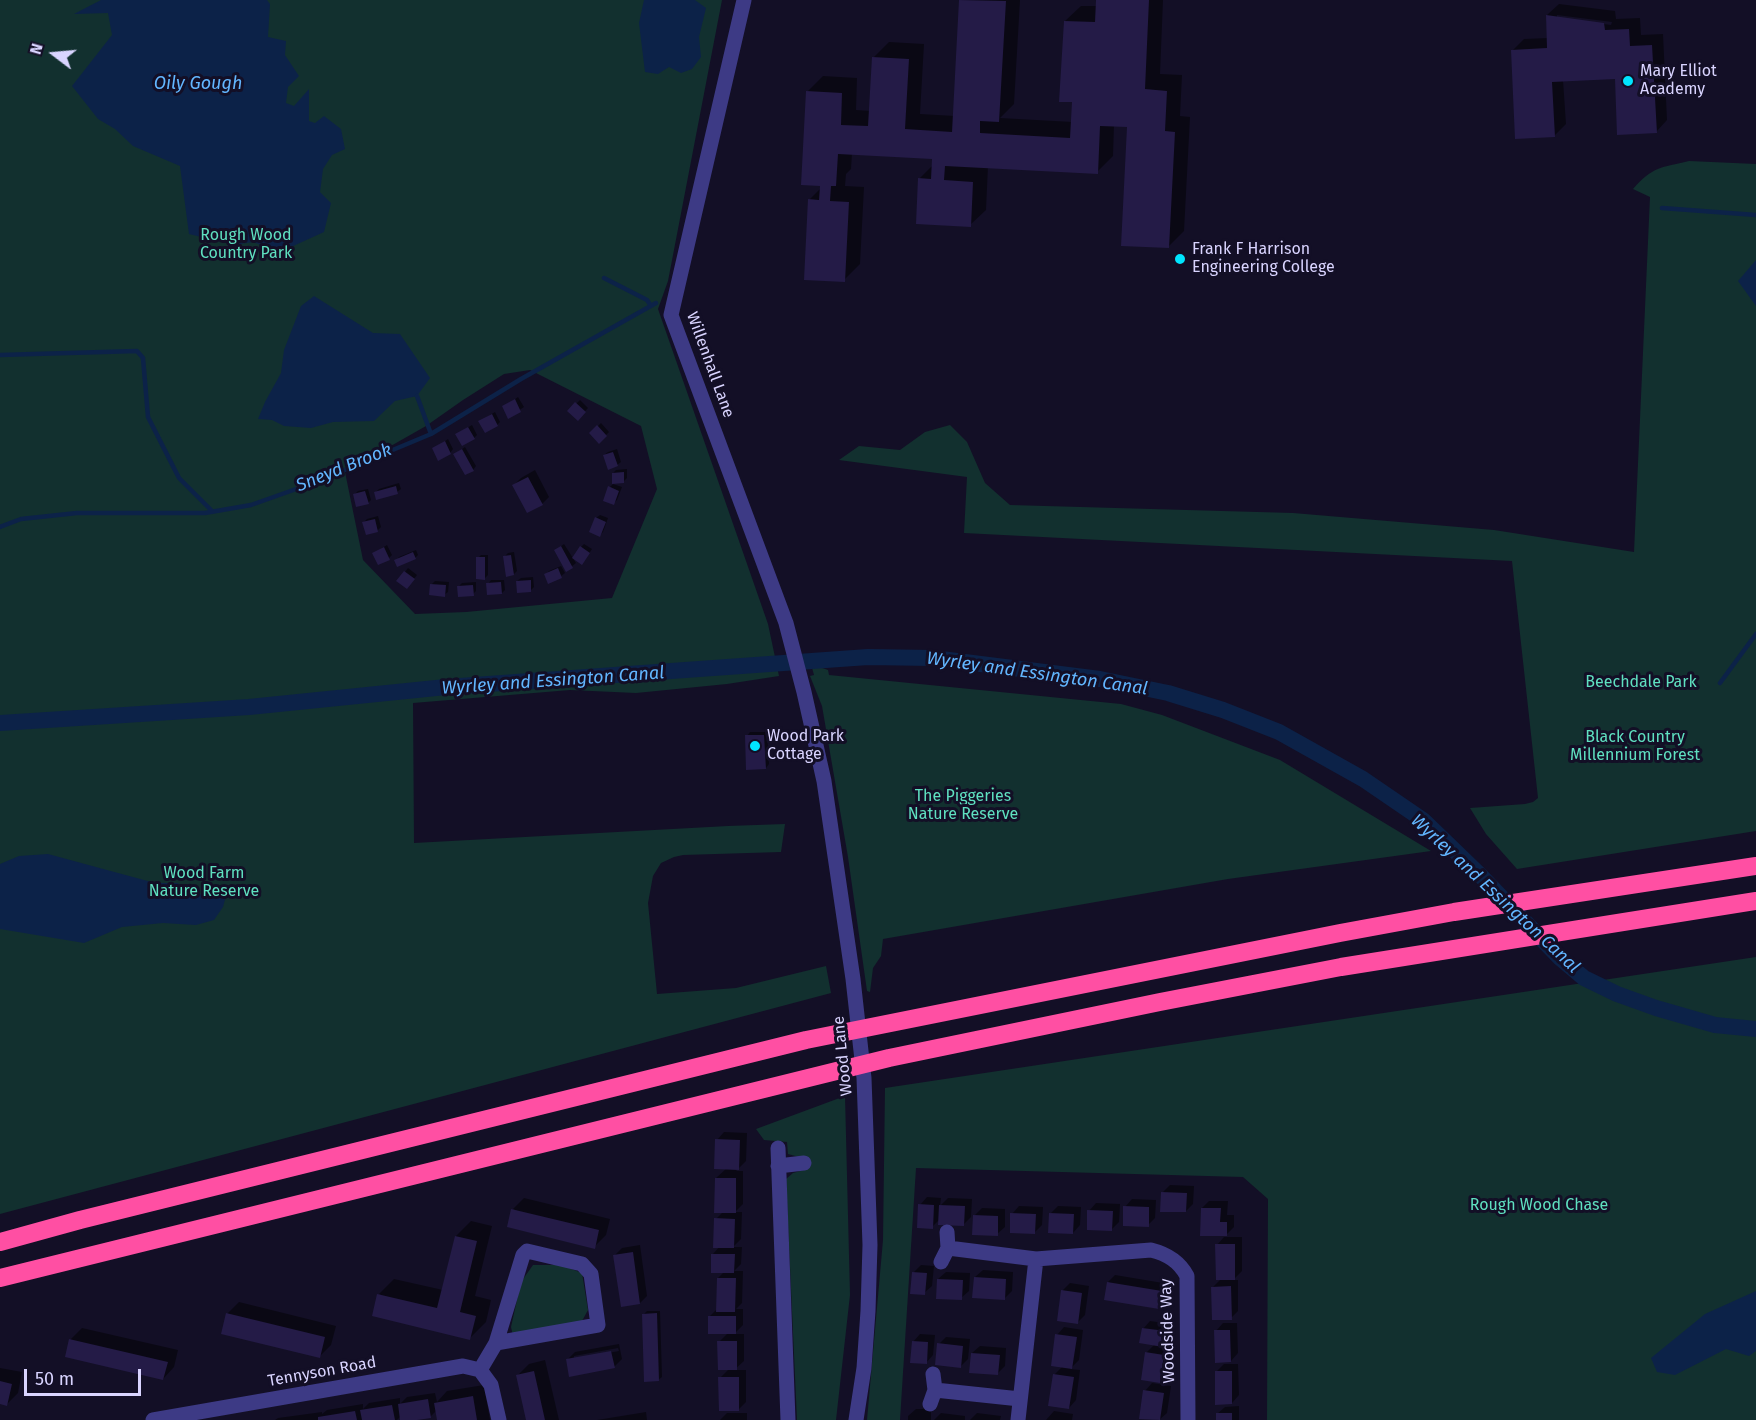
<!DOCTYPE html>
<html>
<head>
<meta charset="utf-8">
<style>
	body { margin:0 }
	#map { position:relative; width:1756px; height:1420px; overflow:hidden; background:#130f26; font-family:"Fira Sans",sans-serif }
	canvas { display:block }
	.north { position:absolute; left:24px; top:24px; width:60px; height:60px; -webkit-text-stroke:4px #130f26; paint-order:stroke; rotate:286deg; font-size:16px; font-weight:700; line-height:24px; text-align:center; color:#d9d4ff }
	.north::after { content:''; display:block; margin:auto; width:21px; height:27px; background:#d9d4ff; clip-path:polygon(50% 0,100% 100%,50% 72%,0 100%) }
	.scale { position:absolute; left:24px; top:1369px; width:117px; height:27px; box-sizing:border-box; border:3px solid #d9d4ff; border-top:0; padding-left:8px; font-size:18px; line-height:21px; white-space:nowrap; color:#d9d4ff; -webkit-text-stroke:4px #130f26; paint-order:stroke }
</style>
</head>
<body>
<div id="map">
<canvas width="1756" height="1420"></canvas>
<div class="north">N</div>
<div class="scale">50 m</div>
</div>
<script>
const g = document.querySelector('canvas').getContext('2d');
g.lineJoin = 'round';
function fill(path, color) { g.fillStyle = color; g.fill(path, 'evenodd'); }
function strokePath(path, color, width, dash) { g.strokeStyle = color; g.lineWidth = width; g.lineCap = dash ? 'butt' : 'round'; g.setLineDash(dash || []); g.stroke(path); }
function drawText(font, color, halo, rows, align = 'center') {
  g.font = font + ' "Fira Sans",sans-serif'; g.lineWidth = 6; g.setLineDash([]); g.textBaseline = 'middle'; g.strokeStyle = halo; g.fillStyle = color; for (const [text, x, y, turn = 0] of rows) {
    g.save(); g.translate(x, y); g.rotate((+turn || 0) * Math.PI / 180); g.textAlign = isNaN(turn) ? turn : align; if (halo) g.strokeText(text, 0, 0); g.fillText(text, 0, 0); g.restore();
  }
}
fill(new Path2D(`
	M0,0H722L668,281L658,309L768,624L779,676L727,684L636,693L570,690L413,703L414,843L728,826L785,824L781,852L683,855L674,857L661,863L653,876L648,903L657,994L736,988L826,966L831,993L0,1214ZM530,370L641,426L657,489L612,598L466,612L415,614L363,560L345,472L426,426L463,400L504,374Z
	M1689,161L1756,164V831L1517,869L1486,834L1470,808L1525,804L1533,802L1538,798L1512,561L964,533L967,477L839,460L859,446L900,450L925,432L950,425L967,442L985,483L1010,505L1293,513L1494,530L1634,552L1650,197L1633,189C1653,166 1661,168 1689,161Z
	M811,664L828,670L829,675L1121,704L1162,715L1280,760L1431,851L1228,879L883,939L881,956L873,968L870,992L867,991L848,857L822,706L810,676L814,675Z
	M1756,957V1420H1267L1268,1199L1243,1177L916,1168L900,1420H867L883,1240L885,1088Z
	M845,1096L850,1295L836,1420H797L786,1179L793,1173L804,1170L806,1159L788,1154L787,1142L764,1140L756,1129Z
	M533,1265H561L582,1273L588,1310L582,1321L513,1336L511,1327L521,1282Z`), '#12302f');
fill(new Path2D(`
	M101,0H267L270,4L268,37L286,41L285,55L299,76L288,87L286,103L294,106L309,89V121L315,123L324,116L341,129L345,149L332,155L323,169L320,192L331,203L324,232L280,252L253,242L234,245L189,234L180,166L133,146L115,129L98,119L72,86L112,35L108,13L74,14Z
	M644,0H695L706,8L699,37L701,57L692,69L681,73L669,67L658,74L645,72L639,23Z
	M1756,260V306L1738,281Z
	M314,296L373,333L400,334L430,378L417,396L395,401L374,421L333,422L311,428L284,426L272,420L258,419L265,402L281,373L284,350L301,306Z
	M48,854L155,883H177L204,896L218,887L227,892L223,907L214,920L196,925L163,923L122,927L84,943L0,929V864L19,856Z
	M1756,1291V1351L1749,1356L1726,1349L1675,1375L1657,1372L1651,1358L1705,1314Z`), '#0c2248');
fill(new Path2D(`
	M961,0H1020L1014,104L1000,118L1073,122L1074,101L1065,21L1081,6H1097L1098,0H1163L1160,74L1182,75L1180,116L1190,117L1184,231L1168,247L1129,126L1114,125L1113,156L1097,172L988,166L986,210L970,225L919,179L933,165V158L852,153L851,169L846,174L845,186L864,187L860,264L844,280L809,200L821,188L807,92L823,76L857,78L856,110L871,111L873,58L889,42L924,44L920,114L955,116Z
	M1559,4L1615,11L1616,19L1640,18L1641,35L1663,34L1667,120L1656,132L1616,77L1563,80L1566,124L1554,136L1512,51L1524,39L1548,38L1547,15ZM1557,15L1612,22L1611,25L1557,18Z
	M518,397L524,407L509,417L504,407Z
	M580,400L588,408L578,419L569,411Z
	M495,412L500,422L497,425L480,421Z
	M601,423L609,432L599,442L591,433Z
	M472,425L477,435L474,438L457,434Z
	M448,439L453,449L450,453L434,449Z
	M465,447L476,466L473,470L455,454Z
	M617,449L621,462L617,465L604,455L608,452Z
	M627,469V478L624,481L613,473L616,470Z
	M535,470L549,497L542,504L514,485L521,478Z
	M399,483L401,489L397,492H376L379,489Z
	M613,484L622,487L617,500L614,503L610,487Z
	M368,489L371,500L368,503L354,495L358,491Z
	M600,515L608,518L603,532L600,535L596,518Z
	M378,516L381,527L378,530L364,522L367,519Z
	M564,544L576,563L567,570L556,550Z
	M584,544L592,549L585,560L581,547Z
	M387,545L392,555L389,558L374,553Z
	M416,550L418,555L415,558L396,561L399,557Z
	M514,552L517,571L514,574L504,557L508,553Z
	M481,555H488V575L485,578L478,558Z
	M561,566L565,573L561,576L549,582L546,575L549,571Z
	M408,568L417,575L410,584L405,572Z
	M533,577L534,587L531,590L517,581L521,578Z
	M491,580H504L505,590L502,593L488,584Z
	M435,581L449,582L448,592L444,595L432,584Z
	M476,582V591L473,594L459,586L462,583Z
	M750,732H767L769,764L766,768L747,736Z
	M724,1132L747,1133L746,1161L736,1171H743V1204L735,1212H742L741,1239L733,1247H742L741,1264L734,1271H743L742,1303L736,1309H743V1325L734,1334H744V1361L734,1370H746V1402L739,1409L720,1378L730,1368L719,1342L728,1333L709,1317L717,1309L718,1278L725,1271L713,1254L720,1246L716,1219L723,1212L716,1178L727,1168L717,1140Z
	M1170,1185L1194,1186L1193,1204L1186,1211L1163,1192Z
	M927,1197L941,1198L940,1206L948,1198L972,1199L971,1217L964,1224L940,1219L932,1227L920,1205Z
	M524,1198L610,1219L606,1235L594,1247L513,1209Z
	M1132,1199L1156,1200L1155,1218L1148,1225L1125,1207Z
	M1209,1201H1228L1227,1215H1234V1227L1226,1235L1202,1208Z
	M1096,1203L1120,1204L1119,1222L1112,1229L1089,1211Z
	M1019,1206L1043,1207L1042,1225L1035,1232L1012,1214Z
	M1058,1206L1081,1207L1080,1225L1073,1233L1050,1214Z
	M982,1208L1005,1209V1227L997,1234L974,1216Z
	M471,1221L492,1226L475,1296L491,1300L486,1322L470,1338L379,1294L394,1279L443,1290L456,1236Z
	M1224,1237H1242V1271L1233,1280H1238V1311L1231,1318L1213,1287L1221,1279L1217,1245Z
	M640,1245L647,1296L640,1303L615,1255L622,1248Z
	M921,1265L934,1266L932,1286L924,1293L914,1272Z
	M983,1270L1013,1272L1012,1291L1004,1299L975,1277Z
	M946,1272L970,1273L969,1291L961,1298L938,1279Z
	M1115,1275L1169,1284L1166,1300L1159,1308L1108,1282Z
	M1070,1283L1089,1286L1085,1315L1077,1323L1063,1290Z
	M239,1302L336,1326L331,1345L319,1357L227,1314Z
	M647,1311H660L662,1377L658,1380L644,1314Z
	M1150,1321L1172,1324L1170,1338L1161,1347L1170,1348L1167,1373L1159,1381L1146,1353L1155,1344L1143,1329Z
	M1223,1323H1237L1238,1353L1231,1361L1216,1331Z
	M1064,1327L1083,1330L1079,1360L1070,1369L1080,1370L1076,1400L1069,1408L1054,1375L1063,1366L1057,1335Z
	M82,1328L178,1350L174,1367L163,1379L70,1340Z
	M920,1334L935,1335L933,1355L926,1363L913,1342Z
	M946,1337L970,1339L968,1359L961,1366L939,1344Z
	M619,1344L622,1359L614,1367L567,1360L575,1352ZM618,1348L619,1351L574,1359V1356Z
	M980,1346L1006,1348L1005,1366L997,1374L972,1353Z
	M545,1360L559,1420H528L518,1375L529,1364Z
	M1224,1364H1238L1239,1395L1232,1403L1216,1372Z
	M0,1368L22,1372L18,1393L7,1404L0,1403Z
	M1152,1383L1171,1386L1167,1413L1159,1420L1141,1417L1145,1391Z
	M484,1385L490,1420H438L437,1410L431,1416L408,1420H402L401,1416L397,1420H275L278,1418L322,1412V1414L327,1410L363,1404V1409L369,1403L400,1398V1404L407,1397L435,1393L437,1402L447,1391Z
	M1239,1406V1420H1217V1414L1225,1407Z
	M916,1409H931V1420H908V1416Z
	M1054,1411L1073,1414L1072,1420H1046Z
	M646,1412L647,1420H597Z
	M727,1413H747V1420H720Z
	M941,1413L965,1416V1420H934Z
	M977,1413L1001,1416L1000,1420H970Z`), '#0007');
strokePath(new Path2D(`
	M1662,208L1756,215
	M604,278L647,300L651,306
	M0,355L137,351L143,358L148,417L179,478L212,511
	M417,396L431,434
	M0,527L21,519L77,513H205L251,505L316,482L431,434L521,379L656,303
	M1720,683L1756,634`), '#0c2248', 4.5);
strokePath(new Path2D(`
	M0,723L249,707L446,687L868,657L933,658L1100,679L1168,693L1223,710L1279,732L1363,779L1423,820L1481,876L1559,957L1584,978L1617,994L1656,1008L1715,1025L1756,1029`), '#0c2248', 16);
fill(new Path2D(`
	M959,0L1006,1L999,122L980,121V133L1070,138L1072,102H1059L1064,21L1095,22L1096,0H1149L1145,89L1167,91L1165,131L1175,132L1169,248L1121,246L1127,127L1100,126L1098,174L945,166L944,180L973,182L971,227L916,224L918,178L931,179L932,159L838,154L836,186H831L830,201L849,202L845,282L804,280L808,199L819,200L820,186L801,185L806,91L842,93L841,125L868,126L872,57L909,59L905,129L952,132Z
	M1546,15L1604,23L1605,30L1629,29L1630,46L1652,45L1657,133L1617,135L1615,79L1552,82L1555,137L1515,139L1511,50L1547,48Z
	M515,399L521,412L508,419L502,406Z
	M575,402L586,412L578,421L567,411Z
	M492,414L498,426L485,433L478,421Z
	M597,425L607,436L599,444L589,433Z
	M468,427L475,439L462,446L455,434Z
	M445,441L451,454L438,461L432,448Z
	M462,449L474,471L465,475L453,454Z
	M613,452L618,466L608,470L603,455Z
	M624,472V483L612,484V473Z
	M528,477L543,505L527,513L512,485Z
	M396,486L398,494L376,500L374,492Z
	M608,486L619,491L614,505L603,501Z
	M365,491L369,504L356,507L353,494Z
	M595,517L606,522L600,537L589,532Z
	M375,519L378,532L366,535L362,522Z
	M561,546L573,568L566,572L554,550Z
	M580,546L590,553L582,565L572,558Z
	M384,547L390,560L378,565L372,553Z
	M413,552L416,559L397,567L394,560Z
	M511,555L514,575L506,577L503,556Z
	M476,557H485V580L476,579Z
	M558,568L562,578L548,584L544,574Z
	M404,571L415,579L407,589L396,581Z
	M531,580V592L517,593L516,581Z
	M501,582L502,594L487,595L486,583Z
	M430,584L446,585L445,597L429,595Z
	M473,585L474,596L458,597L457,586Z
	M745,735H764L766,769L746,770Z
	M715,1139L740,1140L739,1170L714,1169Z
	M715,1178H736V1213H714Z
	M1161,1192L1187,1193L1186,1212H1160Z
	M918,1204L934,1205L933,1229L917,1228Z
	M939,1205L965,1206L964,1226L938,1225Z
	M1123,1206L1149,1207V1227L1123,1226Z
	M1201,1208H1221L1220,1222H1227V1236H1200Z
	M511,1209L599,1230L595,1249L507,1227Z
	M1087,1210L1113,1211L1112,1231L1087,1230Z
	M1010,1213L1036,1214L1035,1234L1010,1233Z
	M1049,1213L1074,1214L1073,1234L1048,1233Z
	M973,1215L998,1216V1236L972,1235Z
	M714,1218L735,1219L734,1248H713Z
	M455,1236L477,1241L460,1312L476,1316L470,1340L372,1316L377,1294L437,1308Z
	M1215,1244H1235V1280H1216Z
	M633,1252L640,1304L621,1307L613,1255Z
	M711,1254H735L734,1273H711Z
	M912,1272L927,1273L925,1295L910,1294Z
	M974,1277L1006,1279L1005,1300L972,1298Z
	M717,1278H736L735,1312H716Z
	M937,1279L963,1280L962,1300L936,1299Z
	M1107,1282L1162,1291L1159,1309L1104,1300Z
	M1231,1286L1232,1320H1212L1211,1287Z
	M1061,1290L1082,1293L1078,1324L1057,1321Z
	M226,1313L325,1337L320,1358L221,1334Z
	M657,1313L659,1381L644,1382L642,1314Z
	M708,1316H736V1334H708Z
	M1142,1328L1166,1331L1163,1347L1139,1343Z
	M1214,1330H1230L1231,1362L1215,1363Z
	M1055,1334L1077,1337L1072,1369L1051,1366Z
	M69,1339L168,1362L163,1380L65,1357Z
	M717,1341H737V1370H718Z
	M912,1341L928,1342L927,1364L910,1363Z
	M937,1343L963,1346L961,1368L935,1365Z
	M611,1351L615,1368L569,1377L566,1359Z
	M1145,1352L1164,1355L1160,1383L1141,1380Z
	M971,1353L1000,1355L998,1375L969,1373Z
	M534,1371L545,1420H526L516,1375Z
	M1215,1371H1232V1404L1215,1405Z
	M1053,1374L1074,1377L1069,1409L1048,1406Z
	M718,1377H739V1411H719Z
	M0,1381L12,1384L7,1406L0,1404Z
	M1143,1390L1164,1393L1160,1420L1139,1419Z
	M473,1396L477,1420H437L434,1403Z
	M428,1399L431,1418L417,1420H400L398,1404Z
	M392,1405L395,1420H362L360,1410Z
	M355,1411L357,1420H318V1417Z
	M1216,1413H1232V1420H1216Z`), '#241b47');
strokePath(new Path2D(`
	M744,0L671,315L786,623L804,692L824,781L853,979L864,1078L870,1245L868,1311L864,1368L856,1420
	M778,1148L788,1420
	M778,1166L804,1163
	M948,1248L1036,1259
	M941,1262L948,1248L947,1232
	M480,1370L496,1343L523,1255L527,1251L582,1264L591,1274L598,1325L496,1343
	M935,1390L1020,1399
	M930,1404L935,1390L933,1374
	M153,1420L463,1366L480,1370L491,1385L499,1420
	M1018,1420L1036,1259L1151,1250C1167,1254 1179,1261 1187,1276L1188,1420`), '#3d3a85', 15);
strokePath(new Path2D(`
	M0,1242L80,1220L806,1040L1340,933L1454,912L1756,866
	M0,1278L889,1058L1160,1002L1341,967L1756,901`), '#ff4fa3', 18);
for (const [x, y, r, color] of [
	[1628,81,6,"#00e5ff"],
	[1180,259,6,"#00e5ff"],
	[755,746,6,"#00e5ff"]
]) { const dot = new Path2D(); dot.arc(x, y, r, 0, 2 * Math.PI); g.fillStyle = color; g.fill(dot); strokePath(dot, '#130f26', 2); }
drawText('16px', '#d9d4ff', '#130f26', [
	["Mary Elliot",1640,72],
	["Academy",1640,90],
	["Frank F Harrison",1192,250],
	["Engineering College",1192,268],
	["Wood Park",767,737],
	["Cottage",767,755]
], 'left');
drawText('16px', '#5fe0c0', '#130f26', [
	["Rough Wood",246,236],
	["Country Park",246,254],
	["Beechdale Park",1641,683],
	["Black Country",1635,738],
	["Millennium Forest",1635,756],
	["The Piggeries",963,797],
	["Nature Reserve",963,815],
	["Wood Farm",204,874],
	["Nature Reserve",204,892],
	["Rough Wood Chase",1539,1206]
]);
drawText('16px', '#d9d4ff', '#130f26', [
	["Willenhall Lane",710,365,70],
	["Wood Lane",843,1056,-96],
	["Woodside Way",1168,1331,-92],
	["Tennyson Road",322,1372,-10]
]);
drawText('italic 18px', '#62b6ff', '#130f26', [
	["Oily Gough",198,84],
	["Sneyd Brook",344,468,-22],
	["Wyrley and Essington Canal",1037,674,8],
	["Wyrley and Essington Canal",553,681,-4],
	["Wyrley and Essington Canal",1495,894,43]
]);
</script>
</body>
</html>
